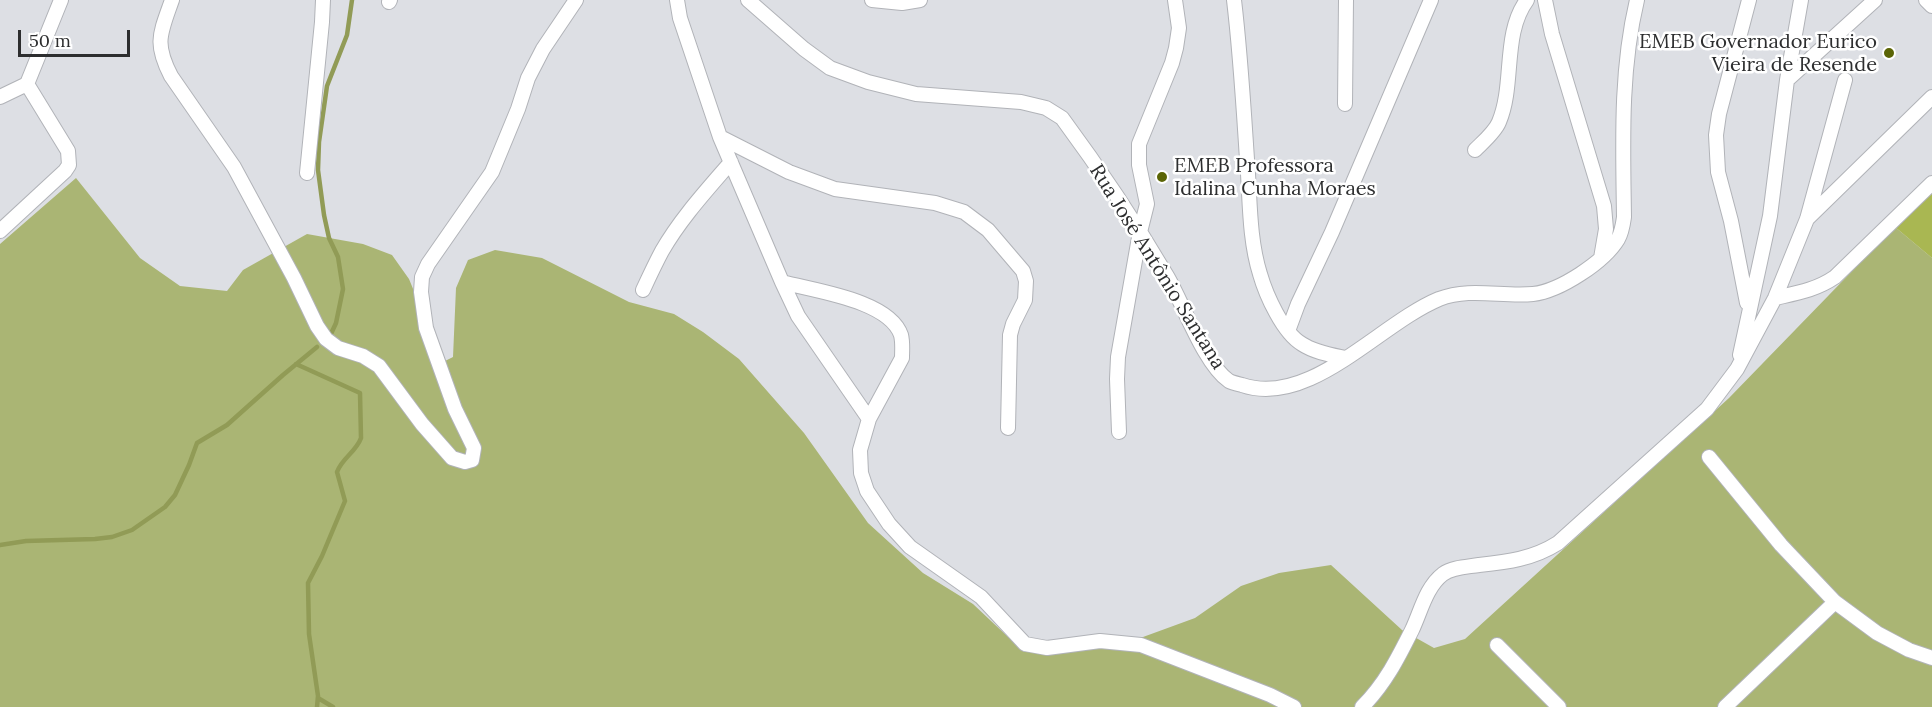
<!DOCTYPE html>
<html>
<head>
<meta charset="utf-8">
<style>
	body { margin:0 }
	#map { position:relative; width:1932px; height:707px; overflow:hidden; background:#dddfe4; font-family:Lora,serif }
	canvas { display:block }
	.scale { position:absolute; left:18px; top:30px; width:112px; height:27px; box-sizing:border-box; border:3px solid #2d2e2f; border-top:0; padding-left:8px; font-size:18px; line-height:21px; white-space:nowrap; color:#2d2e2f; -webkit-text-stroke:4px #fff; paint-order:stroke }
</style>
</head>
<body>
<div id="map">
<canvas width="1932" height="707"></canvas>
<div class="scale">50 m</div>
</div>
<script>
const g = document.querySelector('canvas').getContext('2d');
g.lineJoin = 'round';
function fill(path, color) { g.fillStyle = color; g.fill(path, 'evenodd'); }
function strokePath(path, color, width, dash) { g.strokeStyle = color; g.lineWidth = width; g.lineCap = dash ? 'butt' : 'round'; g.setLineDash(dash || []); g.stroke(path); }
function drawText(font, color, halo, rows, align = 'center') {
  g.font = font + ' Lora,serif'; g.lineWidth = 5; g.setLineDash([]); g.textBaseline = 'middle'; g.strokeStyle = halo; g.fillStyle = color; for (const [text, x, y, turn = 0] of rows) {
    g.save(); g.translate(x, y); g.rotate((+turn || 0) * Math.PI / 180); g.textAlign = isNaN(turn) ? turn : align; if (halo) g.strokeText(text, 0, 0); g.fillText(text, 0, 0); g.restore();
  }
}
fill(new Path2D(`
	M76,178L140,258L180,286L227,291L243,270L307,234L363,244L392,255L409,279L443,362L453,357L456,288L468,260L495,250L542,258L629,302L674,314L703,332L739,359L804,433L868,523L923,573L973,604L1024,652L1100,637H1143L1195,618L1241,586L1279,573L1331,565L1402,630L1434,648L1465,639L1729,398L1895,227L1932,258V707H0V244Z`), '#aab574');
fill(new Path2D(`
	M1932,190V258L1895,227Z`), '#a9b752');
strokePath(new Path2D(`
	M330,336L336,323L343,289L338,257L329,238L324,215L318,170L319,142L327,86L347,35L352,0
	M296,364L360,393L361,438C356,452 342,458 337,472L345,501L322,556L308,583L309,634L318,696L317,707
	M0,545L26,541L95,539L112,537L132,530L165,507L175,495L189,465L197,443L227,425L283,375L317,347
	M318,698L333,707`), '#919b56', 4.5);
const minor = new Path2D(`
	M172,0C160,34 154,43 171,76L234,167L294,278L317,326L326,339L338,348L363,356L379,366L422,424L452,458L465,462L472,460L474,448L455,409L426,328L421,292L422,277L428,264L492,172L518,109L528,78L543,49L576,0
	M677,0L680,18L720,137L782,282L798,316L869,419L860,450L861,473L867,491L889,524L910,547L981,597L1025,644L1047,648L1100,641L1141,645L1270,695L1294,707
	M748,0L804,49L830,68L868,82L916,94L1021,102L1046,108L1062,118C1099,168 1135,222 1167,276C1183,303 1204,364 1229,381C1233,383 1238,384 1242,385C1310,408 1379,324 1439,299C1470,287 1501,297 1533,294C1560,291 1604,262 1618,239C1622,232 1623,224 1624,217C1623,144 1620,71 1637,0
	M872,0L902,3L920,0
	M1234,0C1241,58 1244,116 1248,174C1250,207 1250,242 1260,274C1266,295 1283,333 1302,344C1314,352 1331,355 1345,358
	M1545,0L1552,34L1604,206L1606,229L1601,258
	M1926,0L1932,6
	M389,2L390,0
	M1787,80L1875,0
	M27,84L61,0
	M0,97L27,84
	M1345,104L1346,0
	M720,137L789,172L835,189L935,203L964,212L988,230L1023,271L1026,281L1025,300L1013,324L1010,335L1008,428
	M1475,150C1483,142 1495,132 1499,122C1515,84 1502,34 1527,0
	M307,173L322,22L323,0
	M1807,219L1932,97
	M0,231L65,171L69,165L68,151L27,84
	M782,282C814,291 889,300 901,335C903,343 902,351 902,358L869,419
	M643,290C649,277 655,264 662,251C681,218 707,190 731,162
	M1775,298C1797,293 1816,290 1835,277L1932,183
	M1747,303L1731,221L1718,172L1716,135L1719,114L1749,0
	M1288,331L1298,304L1332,232L1431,0
	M1740,355L1770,216L1787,80L1801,0
	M1119,432L1117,379L1118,357L1140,232L1147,204L1139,165V144L1172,63L1176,48L1179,28L1175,0
	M1709,457L1781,545L1835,602L1877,633L1909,650L1932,658
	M1497,645L1559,707
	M1362,707C1385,684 1398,658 1412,630C1421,611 1426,587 1443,574C1453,567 1467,567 1479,565C1507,562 1533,559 1558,543L1707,409L1737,369L1775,298L1807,219L1845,80
	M1725,707L1835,602`);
strokePath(minor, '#b1b3b8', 16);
strokePath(minor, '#fff', 14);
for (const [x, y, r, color] of [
	[1889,53,6,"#5b6506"],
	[1162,177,6,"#5b6506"]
]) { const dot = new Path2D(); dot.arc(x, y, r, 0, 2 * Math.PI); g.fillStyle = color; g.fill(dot); strokePath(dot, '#fff', 2); }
drawText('20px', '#2d2e2f', '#fff', [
	["EMEB Governador Eurico",1877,42],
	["Vieira de Resende",1877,65],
	["EMEB Professora",1174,166,"left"],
	["Idalina Cunha Moraes",1174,189,"left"]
], 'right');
drawText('20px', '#2d2e2f', '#fff', [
	["Rua José Antônio Santana",1157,267,58]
]);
</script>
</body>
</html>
